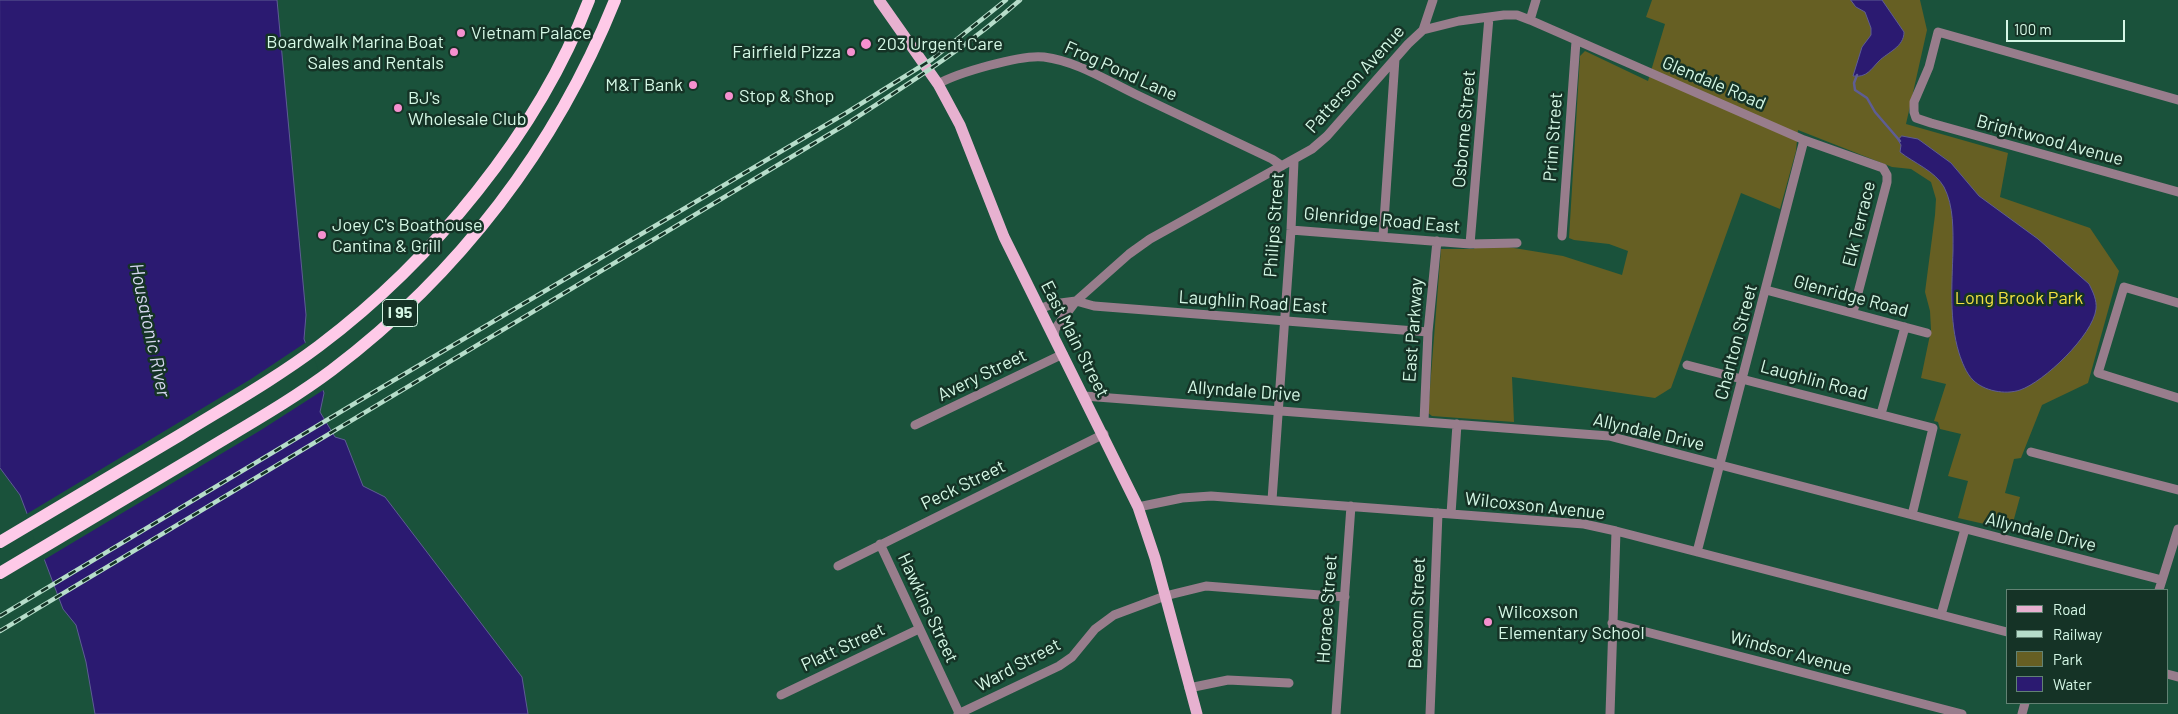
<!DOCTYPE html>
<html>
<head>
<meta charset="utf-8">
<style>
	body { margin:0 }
	#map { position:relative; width:2178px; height:714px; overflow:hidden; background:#1a523b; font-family:Barlow,sans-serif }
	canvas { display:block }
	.legend { position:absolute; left:2006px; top:589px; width:162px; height:115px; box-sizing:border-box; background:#153326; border:1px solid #628273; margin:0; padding:6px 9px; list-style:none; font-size:15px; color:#d5f8e6 }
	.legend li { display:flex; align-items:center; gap:10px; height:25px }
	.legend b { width:25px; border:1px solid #628273 }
	.scale { position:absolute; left:2006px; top:20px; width:119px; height:22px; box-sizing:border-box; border:2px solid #d5f8e6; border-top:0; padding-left:6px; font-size:15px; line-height:18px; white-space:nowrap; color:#d5f8e6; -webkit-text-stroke:4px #153326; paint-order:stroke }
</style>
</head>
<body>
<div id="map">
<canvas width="2178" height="714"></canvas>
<ul class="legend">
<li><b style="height:6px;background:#e7b1d0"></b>Road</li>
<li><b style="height:6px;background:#b6ddca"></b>Railway</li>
<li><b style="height:14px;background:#665f23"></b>Park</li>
<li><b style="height:14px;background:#2b1a71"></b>Water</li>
</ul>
<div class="scale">100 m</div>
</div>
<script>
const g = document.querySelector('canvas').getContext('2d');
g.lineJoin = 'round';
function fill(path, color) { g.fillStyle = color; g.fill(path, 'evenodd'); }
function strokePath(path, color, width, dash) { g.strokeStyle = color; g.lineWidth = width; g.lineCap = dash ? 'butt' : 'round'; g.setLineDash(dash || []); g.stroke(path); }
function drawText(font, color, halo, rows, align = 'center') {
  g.font = font + ' Barlow,sans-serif'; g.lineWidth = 5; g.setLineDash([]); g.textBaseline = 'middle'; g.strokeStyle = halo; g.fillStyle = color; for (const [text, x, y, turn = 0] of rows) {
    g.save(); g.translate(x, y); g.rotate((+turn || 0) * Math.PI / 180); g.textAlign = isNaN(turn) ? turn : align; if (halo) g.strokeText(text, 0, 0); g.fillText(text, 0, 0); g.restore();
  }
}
fill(new Path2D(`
	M1652,0H1920L1927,30L1906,124L2008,153L2000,197L2090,228L2119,271L2088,383L2042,405L2021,458L2014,459L2005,493L2020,497L2011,530L1958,518L1968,481L1948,476L1961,434L1940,429L1938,422L1934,421L1946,384L1921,378L1931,330L1930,311L1925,292L1935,215L1936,199L1931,182L1911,169L1892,167L1798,130L1796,151L1780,209L1741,193L1671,388L1655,398L1512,377L1514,422L1432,416L1428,413L1441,249H1474L1477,242L1563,256L1622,275L1628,251L1609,244L1574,240L1569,238L1580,56L1585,51L1648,81L1665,24L1646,17Z`), '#665f23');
const water = new Path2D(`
	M0,0H277L306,315L304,339L324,393L320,412L335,437L345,440L363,486L385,497L522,677L528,714H95L86,662L76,625L63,609L20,495L0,468Z
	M1851,0H1882L1904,32C1904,47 1888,52 1879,61C1871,69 1867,78 1853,76L1862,47L1871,35V28L1865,12L1856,7Z
	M1902,136L1918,139L1951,163L1979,196L2038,239L2089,284C2093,292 2097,300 2096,309C2093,335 2044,382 2020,390C2005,395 1984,391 1973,380C1966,373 1962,362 1959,353C1949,320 1952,285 1953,251C1953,231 1954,206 1944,187C1935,171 1914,163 1900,152L1901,145L1898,140Z`);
fill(water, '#2b1a71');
strokePath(water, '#5e5d94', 1);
fill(new Path2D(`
	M308,341L325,389L261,430L42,561L25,515L251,379Z`), '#1a523b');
strokePath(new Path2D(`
	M1857,75L1854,83L1855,90L1867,98L1875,112L1900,141`), '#5e5d94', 2.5);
strokePath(new Path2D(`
	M1530,20L1804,140L1883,168L1887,175V182L1853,312
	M1423,30L1433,0
	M938,84C957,73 1022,54 1044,57C1076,61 1106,80 1135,94C1180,115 1226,137 1272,159L1282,166
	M2178,100L1938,32L1929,67L1914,102V112L1916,118L1931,123L2178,192
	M1291,230L1470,244L1517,243
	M1383,236L1395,59
	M1562,236L1576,41
	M1470,244L1489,17
	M1766,290L1927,333
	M2178,303L2124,287L2098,373L2178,398
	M1039,309L1053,304L1076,301L1129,254L1150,239L1312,149L1327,136L1408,44L1423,30L1459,21L1504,15H1517L1530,20L1536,0
	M1054,338L1055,329L1076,301L1094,306L1428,332
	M1687,365L1933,428L1912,515
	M1084,396L1609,436L2162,580
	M1881,414L1905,327
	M1424,421L1428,332L1437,241
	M915,425L1063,354
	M2031,452L2178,490
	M1272,500L1291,230L1294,161
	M1138,507L1182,498L1211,496L1584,524L1616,531L2007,632
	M1451,514L1457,424
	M880,544L959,713
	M1697,552L1804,140
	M838,566L1104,434
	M2159,590L2178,529
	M1941,615L1965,529
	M1612,623L1962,714
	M2167,674L2178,677
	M1189,688L1228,680L1289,683
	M781,695L919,629
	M958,714L1059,666L1072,657L1095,629L1114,615L1165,596L1206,586L1345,597
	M1336,714L1351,506
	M1430,714L1438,513
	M1610,714L1616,531
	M2022,714L2025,703`), '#987d8c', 9);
strokePath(new Path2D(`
	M879,0L938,84L960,125L1004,237L1138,507L1155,558L1197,714`), '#e7b1d0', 11);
strokePath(new Path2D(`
	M0,542C60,506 120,471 180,435C227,406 275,379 319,346C432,261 538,133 589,0
	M0,573C64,535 129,496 193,458C240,429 288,403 332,370C459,274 556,147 615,0`), '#fecae8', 12);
const rail = new Path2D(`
	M0,616L357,402L846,113L931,60L1006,0
	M0,631L848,123C908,84 967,47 1020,0`);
strokePath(rail, '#b6ddca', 4.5);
strokePath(rail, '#153326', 2.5, [8]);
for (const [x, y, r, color] of [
	[461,33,5,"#f690cf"],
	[866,44,6,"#f690cf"],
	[454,52,5,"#f690cf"],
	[851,52,5,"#f690cf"],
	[693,85,5,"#f690cf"],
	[729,96,5,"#f690cf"],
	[398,108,5,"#f690cf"],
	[322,235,5,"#f690cf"],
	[1488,622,5,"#f690cf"]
]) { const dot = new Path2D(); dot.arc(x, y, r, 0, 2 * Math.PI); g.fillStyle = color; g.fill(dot); strokePath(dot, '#153326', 2); }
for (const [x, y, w] of [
	[400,313,35]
]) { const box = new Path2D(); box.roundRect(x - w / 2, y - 13.5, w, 27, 4); g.fillStyle = '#153326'; g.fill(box); strokePath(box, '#d5f8e6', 1); }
drawText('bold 16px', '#d5f8e6', null, [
	["I 95",400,313]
]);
drawText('18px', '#d5f8e6', '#153326', [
	["Vietnam Palace",471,33],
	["Boardwalk Marina Boat",444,42,"right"],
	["Sales and Rentals",444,63,"right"],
	["203 Urgent Care",877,44],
	["Fairfield Pizza",841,52,"right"],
	["M&T Bank",683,85,"right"],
	["Stop & Shop",739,96],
	["BJ's",408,98],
	["Wholesale Club",408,119],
	["Joey C's Boathouse",332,225],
	["Cantina & Grill",332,246],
	["Wilcoxson",1498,612],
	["Elementary School",1498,633]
], 'left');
drawText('18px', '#d5f8e6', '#153326', [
	["Frog Pond Lane",1121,71,24],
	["Patterson Avenue",1355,79,-48],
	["Glendale Road",1714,83,23],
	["Osborne Street",1464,129,-85],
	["Prim Street",1553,137,-86],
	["Brightwood Avenue",2050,140,15],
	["Glenridge Road East",1382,220,5],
	["Elk Terrace",1859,224,-76],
	["Philips Street",1274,225,-86],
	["Glenridge Road",1851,296,15],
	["Laughlin Road East",1253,302,4],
	["East Parkway",1413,330,-86],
	["East Main Street",1075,339,63],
	["Charlton Street",1736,342,-75],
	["Avery Street",982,375,-26],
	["Laughlin Road",1814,380,15],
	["Allyndale Drive",1244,391,4],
	["Allyndale Drive",1649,432,13],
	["Peck Street",963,485,-26],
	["Wilcoxson Avenue",1535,506,6],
	["Allyndale Drive",2041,532,14],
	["Hawkins Street",928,608,65],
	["Horace Street",1327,609,-86],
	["Beacon Street",1417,613,-88],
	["Platt Street",843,647,-25],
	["Windsor Avenue",1791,653,15],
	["Ward Street",1018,665,-28]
]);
drawText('18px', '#f2e141', '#153326', [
	["Long Brook Park",2019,298]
]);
drawText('italic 19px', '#d5d6ef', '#153326', [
	["Housatonic River",150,330,78]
]);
</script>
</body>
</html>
